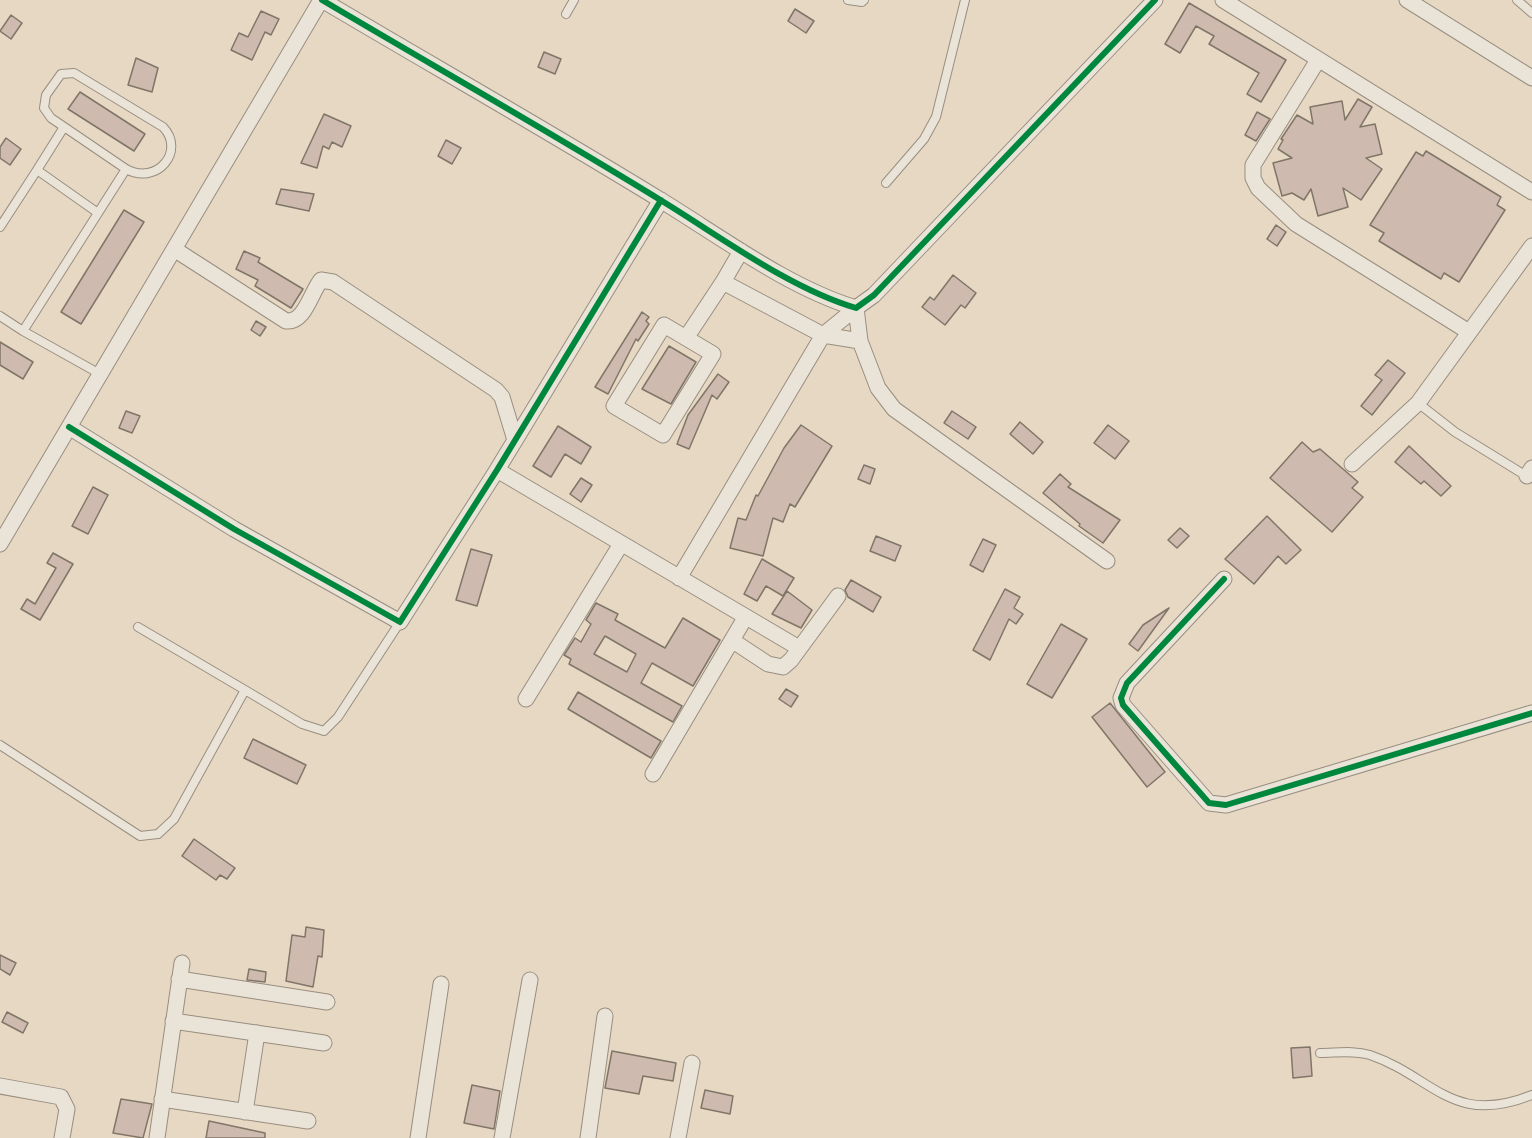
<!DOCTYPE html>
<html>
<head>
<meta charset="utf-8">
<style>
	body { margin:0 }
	canvas { display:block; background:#e6d8c3 }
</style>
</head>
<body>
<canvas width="1532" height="1138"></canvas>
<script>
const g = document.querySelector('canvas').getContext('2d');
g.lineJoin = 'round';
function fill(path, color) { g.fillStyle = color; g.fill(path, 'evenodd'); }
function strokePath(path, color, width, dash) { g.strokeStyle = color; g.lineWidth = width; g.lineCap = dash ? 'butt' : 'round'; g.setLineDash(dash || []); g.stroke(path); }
const building = new Path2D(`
	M1189,3L1286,60L1261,102L1247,94L1259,73L1209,44L1214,36L1196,26L1180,53L1165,44Z
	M795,9L814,21L806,33L788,21Z
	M261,11L279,19L271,35L265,32L252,60L231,50L239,33L248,37Z
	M11,15L22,23L11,39L0,31Z
	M544,52L561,59L555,74L538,67Z
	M136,58L158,68L152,92L128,85Z
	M80,92L145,134L134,151L68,109Z
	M1358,99L1372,107L1360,127L1375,124L1382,154L1366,158L1382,169L1361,200L1343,188L1348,207L1318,216L1311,189L1304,200L1292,193L1282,196L1273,163L1292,158L1278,149L1283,140L1281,139L1297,115L1313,124L1310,107L1342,101L1345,120Z
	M1257,112L1270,119L1256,141L1245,135Z
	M324,114L351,126L342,147L332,142L329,149L323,146L317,168L301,163Z
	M6,138L21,149L10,165L0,158V147Z
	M446,140L461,148L452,164L438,156Z
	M1426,151L1501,197L1497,205L1505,210L1459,282L1444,273L1441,279L1379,241L1384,233L1370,225L1416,152L1423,156Z
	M281,189L314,194L309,211L276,204Z
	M124,210L144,222L81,324L61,312Z
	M1276,225L1286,232L1277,246L1267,239Z
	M244,251L260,258L258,262L303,289L291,308L255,286L258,280L236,269Z
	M953,275L976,293L965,308L961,305L945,325L922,307L930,297L934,300Z
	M642,312L649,317L646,321L649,324L638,341L636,339L608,394L595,387Z
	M256,321L266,327L260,336L251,330Z
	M0,342L33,362L23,379L0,365Z
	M669,346L696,362L671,404L642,389Z
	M1388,360L1405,373L1372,415L1361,406L1382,380L1375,375Z
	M718,374L729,382L717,399L712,395L689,449L677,444L688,415Z
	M126,411L140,416L132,433L119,428Z
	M952,411L976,427L968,439L944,423Z
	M1020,422L1043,442L1033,454L1010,434Z
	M801,425L832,446L795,507L790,504L783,522L773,518L763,556L730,548L738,518L746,520L756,495L758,496L784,448Z
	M1108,425L1129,441L1115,459L1094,443Z
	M558,426L591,447L581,464L565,454L551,477L533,466Z
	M1302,442L1313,452L1320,449L1358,482L1352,488L1363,497L1332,532L1270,478Z
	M1409,446L1451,486L1441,496L1424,481L1421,484L1395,462Z
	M864,465L875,469L870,484L858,479Z
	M1060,474L1071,484L1068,487L1120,520L1103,543L1079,526L1080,524L1043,493Z
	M581,478L592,485L581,502L570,494Z
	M93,487L108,495L88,534L72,526Z
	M1267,516L1301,550L1286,564L1278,556L1254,584L1225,559Z
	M1180,528L1189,536L1177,548L1168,540Z
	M876,536L901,546L895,561L870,551Z
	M983,539L996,545L983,572L970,565Z
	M471,549L492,555L477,606L456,600Z
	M53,553L73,564L40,620L21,609L27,599L35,604L56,568L47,563Z
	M762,559L794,578L783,596L766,586L757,601L744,594Z
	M851,580L881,597L873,612L848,597L845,590Z
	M1005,589L1020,597L1014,608L1023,614L1016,624L1009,619L990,660L973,650Z
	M787,591L812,610L801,628L772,614Z
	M596,603L618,614L615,620L665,648L683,618L720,640L693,686L652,663L641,683L682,706L673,722L569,664L571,659L564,655L575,638L581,642L591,624L586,620ZM605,636L636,654L627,672L594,654Z
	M1169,608L1138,651L1129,644L1143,625Z
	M1061,624L1087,639L1052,698L1027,684Z
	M786,689L798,696L791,707L779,699Z
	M578,692L661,741L651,758L568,709Z
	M1110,703L1165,772L1147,787L1092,717Z
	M253,739L306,765L297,784L244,758Z
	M194,839L235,868L227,879L220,875L216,880L182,856Z
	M306,927L324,930L322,957L318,956L313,987L286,981L292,935L305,937Z
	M0,955L16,963L10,975L0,969Z
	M249,969L266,972L265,982L247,980Z
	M7,1012L28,1023L23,1033L2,1022Z
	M1310,1047L1312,1076L1293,1078L1291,1048Z
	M612,1051L676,1063L673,1081L643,1076L639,1094L605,1088Z
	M472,1085L500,1091L494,1129L464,1123Z
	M705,1090L733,1096L730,1114L701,1108Z
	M121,1099L152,1104L143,1138L113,1133Z
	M209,1121L265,1133V1138H206Z`);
fill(building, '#cebaae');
strokePath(building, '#807668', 1.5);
const service = new Path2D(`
	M848,0L862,2L864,0
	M1517,0L1532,13
	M566,14L574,0
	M64,127L37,170L98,213
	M886,183L924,139L936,117L965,0
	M0,227L37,170
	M0,316L23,331
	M100,374L23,331L126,169C157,186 186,151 163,127L74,73L61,74L46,95L44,108L51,118L126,169
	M1418,403L1455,432L1528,477
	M245,690L302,724L324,731L338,717L400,622
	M0,745L140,836L158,834L174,819L245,690L138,627
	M1320,1053C1336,1053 1354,1050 1370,1055C1434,1077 1452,1127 1532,1095`);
const minor = new Path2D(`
	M322,0C435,67 550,132 662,201C721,237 789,288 856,308L874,295L1155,0
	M1223,0L1532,192
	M1407,0L1532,78
	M1318,60L1253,165V178L1258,188L1296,224L1469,332
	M174,249L286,321C305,323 311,292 321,280L333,282L496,390L502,397L515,440
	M723,282L741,251
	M686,338L713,354L663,435L614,406L664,325L686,338L723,282L823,335L860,341L856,308
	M860,341L878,388L894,409L1107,561
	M69,427L234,529L400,622L497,470L661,200
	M1352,464L1418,403L1532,246
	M497,470L799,648
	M1527,476L1532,468
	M0,544L321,0
	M679,578L823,335L856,308
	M1224,579L1127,683L1121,698L1123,705L1209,803L1226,805L1532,713
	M733,641L768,664L783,667L791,660L838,596
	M526,699L621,544
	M653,774L745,618
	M179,979L327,1002
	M173,1021L324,1043
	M0,1086L61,1097L67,1109L62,1138
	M162,1099L308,1121
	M245,1112L257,1033
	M157,1138L182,963
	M418,1138L441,984
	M502,1138L530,980
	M588,1138L605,1016
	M678,1138L692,1063`);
strokePath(service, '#998e7f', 10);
strokePath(minor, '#998e7f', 17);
strokePath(service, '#eae3d8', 8);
strokePath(minor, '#eae3d8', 15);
strokePath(new Path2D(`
	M322,0C435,67 550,132 662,201C721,237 789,288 856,308L874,295L1155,0
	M69,427L234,529L400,622L497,470L661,200
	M1224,579L1127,683L1121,698L1123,705L1209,803L1226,805L1532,713`), '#00873e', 6);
</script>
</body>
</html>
